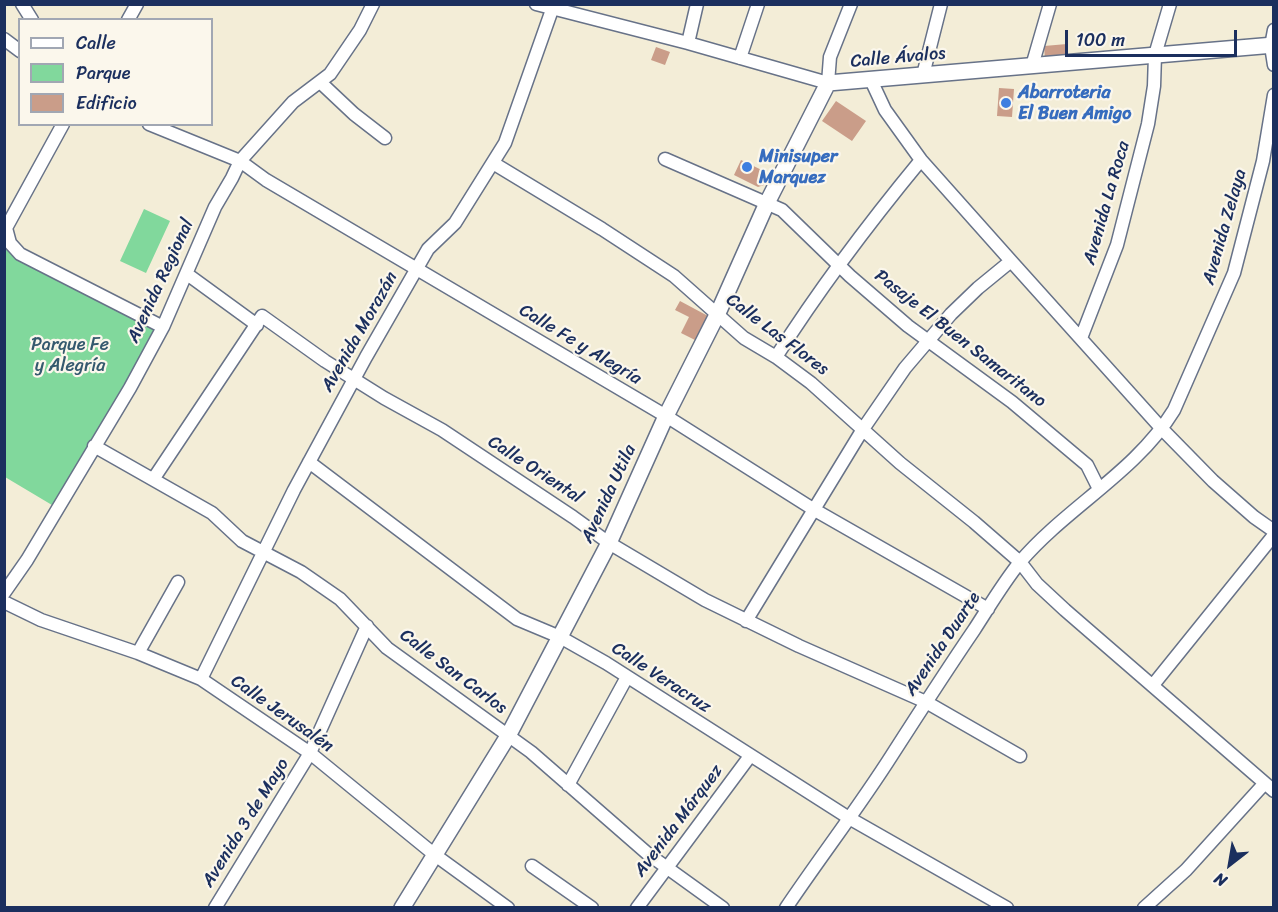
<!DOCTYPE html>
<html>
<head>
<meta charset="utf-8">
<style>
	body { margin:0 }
	#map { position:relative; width:1278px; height:912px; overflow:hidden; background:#f3edd7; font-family:Sriracha,sans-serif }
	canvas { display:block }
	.frame { position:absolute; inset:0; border:6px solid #1b2f5e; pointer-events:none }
	.legend { position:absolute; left:18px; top:18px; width:195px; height:108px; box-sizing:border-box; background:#fbf7ec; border:2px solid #a1a7b3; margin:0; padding:8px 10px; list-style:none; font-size:18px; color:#1b2f5e }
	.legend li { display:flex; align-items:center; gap:12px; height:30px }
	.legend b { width:30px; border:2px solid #a1a7b3 }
	.north { position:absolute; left:1200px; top:834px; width:60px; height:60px; -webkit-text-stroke:4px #fbf7ec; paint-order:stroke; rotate:211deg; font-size:16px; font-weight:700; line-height:24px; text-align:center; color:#1b2f5e }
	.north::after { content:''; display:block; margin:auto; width:21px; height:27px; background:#1b2f5e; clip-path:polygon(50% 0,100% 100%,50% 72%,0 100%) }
	.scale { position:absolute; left:1065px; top:30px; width:172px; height:27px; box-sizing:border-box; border:3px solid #1b2f5e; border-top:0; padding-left:8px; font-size:18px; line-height:21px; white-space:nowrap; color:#1b2f5e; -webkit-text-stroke:4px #fbf7ec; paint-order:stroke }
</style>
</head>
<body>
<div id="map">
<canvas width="1278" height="912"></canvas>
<div class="frame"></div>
<ul class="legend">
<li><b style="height:8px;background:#fff"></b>Calle</li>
<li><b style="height:16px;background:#81d89c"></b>Parque</li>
<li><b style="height:16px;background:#ca9d89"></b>Edificio</li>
</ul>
<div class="north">N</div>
<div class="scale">100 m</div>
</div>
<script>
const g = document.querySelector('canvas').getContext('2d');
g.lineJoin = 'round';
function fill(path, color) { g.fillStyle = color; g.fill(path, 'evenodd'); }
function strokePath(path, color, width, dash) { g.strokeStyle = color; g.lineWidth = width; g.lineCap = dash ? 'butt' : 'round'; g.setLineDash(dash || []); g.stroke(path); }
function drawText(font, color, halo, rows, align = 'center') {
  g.font = font + ' Sriracha,sans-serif'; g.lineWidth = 4.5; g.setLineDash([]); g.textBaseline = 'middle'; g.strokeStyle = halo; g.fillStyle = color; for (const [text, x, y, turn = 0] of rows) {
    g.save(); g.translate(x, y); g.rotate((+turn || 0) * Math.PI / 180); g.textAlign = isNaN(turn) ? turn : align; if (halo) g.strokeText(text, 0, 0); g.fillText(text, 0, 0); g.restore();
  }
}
fill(new Path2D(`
	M144,209L170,221L146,273L120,261Z
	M4,245L163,327L57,508L5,477Z`), '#81d89c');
fill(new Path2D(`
	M1067,44L1068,58L1045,60L1044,46Z
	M656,47L670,52L665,65L651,60Z
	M999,88L1014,89L1012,117L997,116Z
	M836,101L866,121L852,141L822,121Z
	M741,160L770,174L764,185L758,187L734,175Z
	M680,301L708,316L695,340L681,333L689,317L675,310Z`), '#ca9d89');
const minor = new Path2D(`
	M22,4L32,20
	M536,4L688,43L828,83L830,57L851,4
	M128,20L137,4
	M1274,30L1271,46L1274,65
	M4,39L20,51
	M688,43L697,4
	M740,58L758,4
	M1032,66L1050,4
	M923,75L941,4
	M871,80L885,110L921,160L1011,261L1162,429L1213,481L1254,517L1274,531
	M320,82L354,114L385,138
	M63,124L6,228L10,243L20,254L163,327
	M149,124L240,161L266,180L666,416L813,509L988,609
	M665,159L782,210L850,276L908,326L1012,402L1087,465L1099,489
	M493,163L602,229L674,276L744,338L776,357L811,383L900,463L974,522L1020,562L1037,584L1065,610L1274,791
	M187,274L257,325
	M1081,338L1117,245L1148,124L1154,86L1155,55L1170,4
	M776,357C820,288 869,223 921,160
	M94,446L212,513L242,541L301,572L340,599L387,648L531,752L648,854L723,908
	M309,462L517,619L560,637L606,663L849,818L1007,908
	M154,478L262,316L325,361L384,398L442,430L573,517L609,543L705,600L799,646L926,702L1020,756
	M4,593L27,560L130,388L163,327L215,207L232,178L240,161L293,102L330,74L360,30L373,4
	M4,602L41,620L138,653L201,679L310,753L435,855L508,908
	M746,621L863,429L905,368L951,314L978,288L1011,261
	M138,653L178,582
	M201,679L294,490L366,357L428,249L455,223L505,143L554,4
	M1153,685L1274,535
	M568,785L627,677
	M532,866L592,908
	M215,908L310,753L367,626
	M637,908L750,756
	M786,908C821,856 859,807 892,755C919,713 946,671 974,630C989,607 1003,583 1020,562C1067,507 1136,472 1174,410L1234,273L1263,161L1274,95
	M1144,908L1186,870L1264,784`);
const tertiary = new Path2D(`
	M402,908L508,736L609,543L666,416L718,313L767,203L828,83L1274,45`);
strokePath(minor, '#677288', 15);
strokePath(tertiary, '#677288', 18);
strokePath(minor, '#fff', 12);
strokePath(tertiary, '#fff', 15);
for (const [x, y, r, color] of [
	[1006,103,6,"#3f7fe0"],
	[747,167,6,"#3f7fe0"]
]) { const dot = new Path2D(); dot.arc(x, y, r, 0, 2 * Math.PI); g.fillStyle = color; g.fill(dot); strokePath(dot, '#fbf7ec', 2); }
drawText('18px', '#1b2f5e', '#fbf7ec', [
	["Calle Ávalos",898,58,-5],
	["Avenida La Roca",1107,203,-74],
	["Avenida Zelaya",1225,227,-74],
	["Avenida Regional",161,281,-65],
	["Avenida Morazán",360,332,-60],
	["Calle Las Flores",777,335,37],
	["Pasaje El Buen Samaritano",960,339,38],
	["Calle Fe y Alegría",580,345,31],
	["Calle Oriental",535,470,33],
	["Avenida Utila",609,494,-65],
	["Avenida Duarte",943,644,-56],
	["Calle San Carlos",453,672,37],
	["Calle Veracruz",661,678,33],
	["Calle Jerusalén",282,714,35],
	["Avenida Márquez",679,821,-53],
	["Avenida 3 de Mayo",246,823,-58]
]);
drawText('bold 18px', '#366cbe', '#fbf7ec', [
	["Abarroteria",1018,93],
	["El Buen Amigo",1018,114],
	["Minisuper",759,157],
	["Marquez",759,178]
], 'left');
drawText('18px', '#34596e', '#fbf7ec', [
	["Parque Fe",70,345],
	["y Alegría",70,366]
]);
</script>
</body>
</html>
